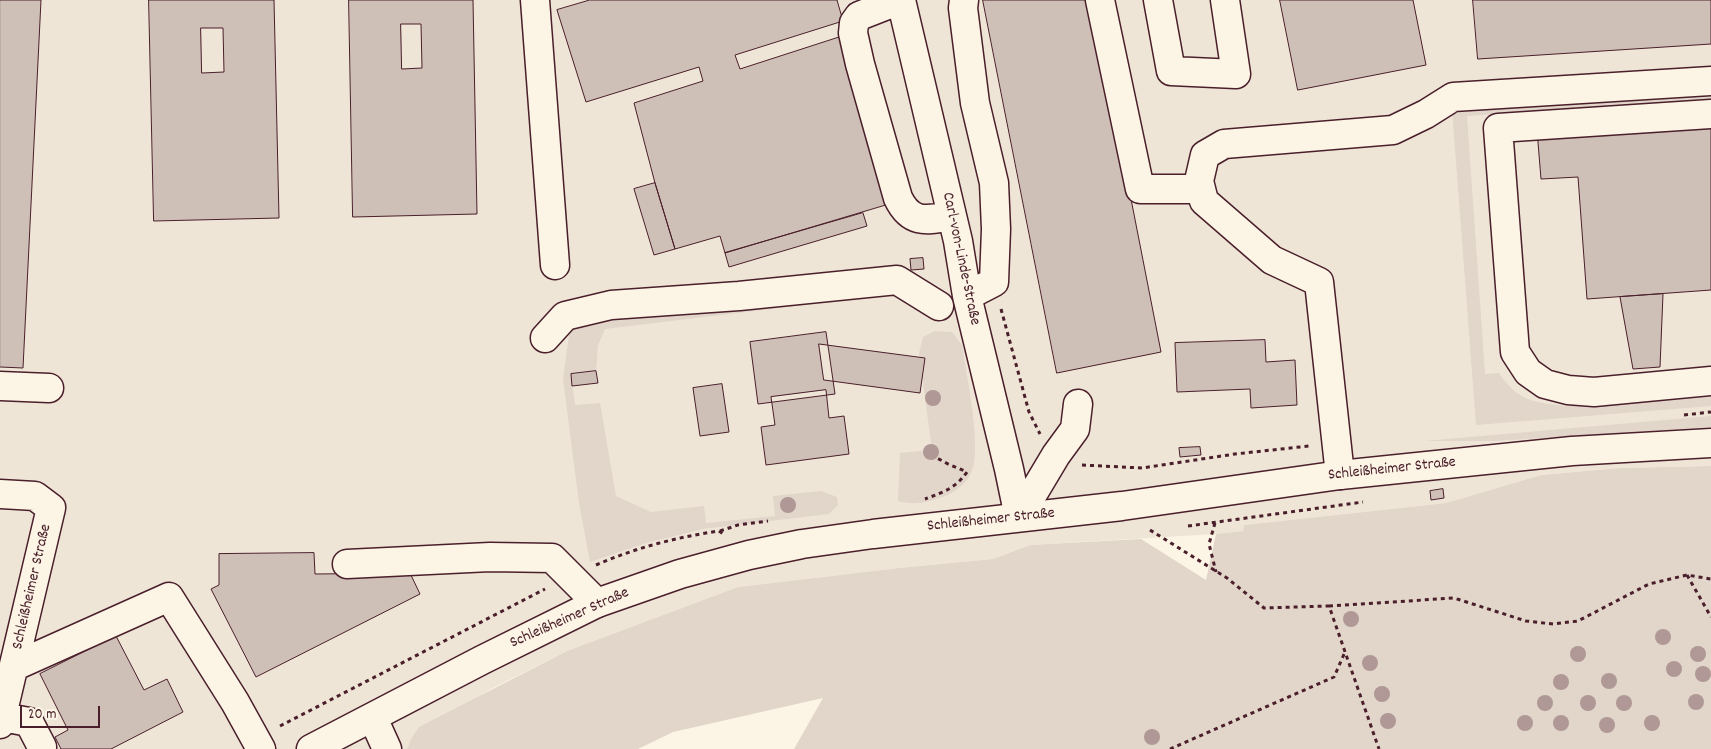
<!DOCTYPE html>
<html>
<head>
<meta charset="utf-8">
<style>
	body { margin:0 }
	#map { position:relative; width:1711px; height:749px; overflow:hidden; background:#fcf5e5; font-family:Dekko,sans-serif }
	canvas { display:block }
	.scale { position:absolute; left:20px; top:706px; width:80px; height:22px; box-sizing:border-box; border:2px solid #4a1f2b; border-top:0; padding-left:6px; font-size:15px; line-height:18px; white-space:nowrap; color:#4a1f2b; -webkit-text-stroke:4px #fcf5e5; paint-order:stroke }
</style>
</head>
<body>
<div id="map">
<canvas width="1711" height="749"></canvas>
<div class="scale">20 m</div>
</div>
<script>
const g = document.querySelector('canvas').getContext('2d');
g.lineJoin = 'round';
function fill(path, color) { g.fillStyle = color; g.fill(path, 'evenodd'); }
function strokePath(path, color, width, dash) { g.strokeStyle = color; g.lineWidth = width; g.lineCap = dash ? 'butt' : 'round'; g.setLineDash(dash || []); g.stroke(path); }
function drawText(font, color, halo, rows, align = 'center') {
  g.font = font + ' Dekko,sans-serif'; g.lineWidth = 4; g.setLineDash([]); g.textBaseline = 'middle'; g.strokeStyle = halo; g.fillStyle = color; for (const [text, x, y, turn = 0] of rows) {
    g.save(); g.translate(x, y); g.rotate((+turn || 0) * Math.PI / 180); g.textAlign = isNaN(turn) ? turn : align; if (halo) g.strokeText(text, 0, 0); g.fillText(text, 0, 0); g.restore();
  }
}
fill(new Path2D(`
	M0,0H1711V466L1620,468L1541,475L1446,503L1244,525L1243,531L1216,534L1030,545L993,559L899,568L738,587L567,651L491,689L411,739L407,749H0Z`), '#eee5d7');
fill(new Path2D(`
	M1711,91V100L1467,116L1485,374L1499,373C1517,401 1536,403 1566,406L1711,394V406L1476,425L1452,109Z
	M852,292L853,299L605,329L598,345L596,371L571,374L575,405L600,403L616,496L651,512L704,506L706,523L775,516L773,496L821,491L837,497L838,505L829,514L703,529L646,543L590,562L579,503L563,379L570,328L606,313Z
	M935,331L952,332L962,345C966,373 983,449 971,473C966,485 951,495 939,498C925,503 913,505 898,501L900,453L932,450L919,353L923,337Z
	M1711,416V427L1496,441H1424Z
	M1711,466V749H794L823,698L673,732L638,749H407L411,739L419,727L567,651L738,587L899,568L993,559L1030,545L1141,539L1206,580L1216,534L1243,531L1244,525L1446,503L1541,475L1620,468Z`), '#e2d5ca');
const building = new Path2D(`
	M0,0H41L23,368L0,367Z
	M149,0H274L279,218L154,221ZM201,28H223L224,72L202,73Z
	M349,0H473L477,214L353,217ZM401,24H421L422,68L402,69Z
	M590,0H837L843,21L735,55L740,69L839,37L889,204L725,253L720,236L675,249L655,183L634,103L703,81L699,67L586,102L557,10Z
	M983,0H1092L1161,352L1057,373Z
	M1280,0H1413L1426,65L1298,90Z
	M1473,0H1711V44L1478,59Z
	M1711,118V290L1587,299L1578,177L1541,179L1537,130Z
	M655,183L675,249L654,255L634,189Z
	M863,213L867,226L729,267L725,253Z
	M923,258L924,269L911,270L910,259Z
	M1663,294L1660,367L1633,369L1620,297Z
	M826,332L835,394L758,404L750,342Z
	M1265,340L1266,362L1295,360L1297,405L1251,408L1250,389L1177,392L1175,343Z
	M819,344L925,358L920,393L824,380Z
	M596,371L598,383L572,386L571,374Z
	M722,384L729,432L700,436L693,388Z
	M826,390L829,418L844,416L849,454L766,465L761,427L775,425L771,397Z
	M1200,447L1201,455L1180,457L1179,448Z
	M1443,489L1444,498L1431,500L1430,491Z
	M314,553L315,574L410,573L420,594L256,677L211,589L219,585V554Z
	M116,636L144,690L167,679L183,712L111,749H61L55,737L68,730L40,674Z`);
fill(building, '#cfc0b7');
strokePath(building, '#4a1f2b', 1);
const minor = new Path2D(`
	M535,0L555,265
	M900,0L859,16L854,23L853,33L860,64L898,198C911,225 927,220 952,216
	M901,0L958,241L967,296L1009,469L1019,517
	M964,0L963,8L975,103L994,183L996,229L994,282L967,296
	M1100,0L1140,189H1201
	M1158,0L1171,71L1236,74L1225,0
	M1711,114L1498,128L1515,352L1528,372L1545,384L1568,390L1594,392L1711,381
	M545,338L565,316L611,305L739,296L897,280L939,306
	M0,386L49,388
	M1340,475L1319,282L1272,260L1204,201L1199,181L1205,155L1224,144L1393,130L1426,114L1453,97L1711,81
	M0,494L35,496L51,508L0,724
	M1019,517L1056,455L1075,429L1078,404
	M347,564L490,557L552,558L597,603
	M15,666L169,597L235,702L261,749
	M2,717L29,722L42,747
	M373,718L387,749`);
const major = new Path2D(`
	M311,749L482,660L597,603L680,574L749,555L802,544L873,534L1122,506L1340,475L1572,451L1711,443`);
strokePath(minor, '#4a1f2b', 31);
strokePath(major, '#4a1f2b', 31);
strokePath(new Path2D(`
	M1001,309L1029,412L1040,434
	M1684,415L1711,412
	M924,451L948,464L967,472C955,489 943,492 925,499
	M1082,465L1142,468L1235,454L1309,446
	M1215,523L1209,544L1216,572
	M1188,526L1363,502
	M1150,530L1227,578L1264,608L1329,606L1379,749
	M720,531L738,525L768,521
	M596,565C635,548 677,537 719,531L723,534
	M1687,575L1711,617
	M1329,606L1454,598L1526,621L1553,624L1578,621L1649,584L1687,575L1711,579
	M280,726L545,589
	M1170,749L1334,677L1345,652`), '#4a1f2b', 3, [4, 4]);
strokePath(minor, '#fcf5e5', 28);
strokePath(major, '#fcf5e5', 28);
g.fillStyle = '#af9895';
for (const [x, y] of [
	[933,398],
	[931,452],
	[788,505],
	[1351,619],
	[1663,637],
	[1578,654],
	[1698,654],
	[1370,663],
	[1674,669],
	[1703,674],
	[1609,681],
	[1561,682],
	[1382,694],
	[1696,702],
	[1545,703],
	[1588,703],
	[1624,703],
	[1388,721],
	[1525,723],
	[1561,723],
	[1652,723],
	[1607,725],
	[1152,737]
]) { g.beginPath(); g.arc(x, y, 8, 0, 2 * Math.PI); g.fill(); }
drawText('16px', '#4a1f2b', '#fcf5e5', [
	["Carl-von-Linde-Straße",960,259,78],
	["Schleißheimer Straße",1392,470,-6],
	["Schleißheimer Straße",991,521,-6],
	["Schleißheimer Straße",33,587,-77],
	["Schleißheimer Straße",570,619,-24]
]);
</script>
</body>
</html>
